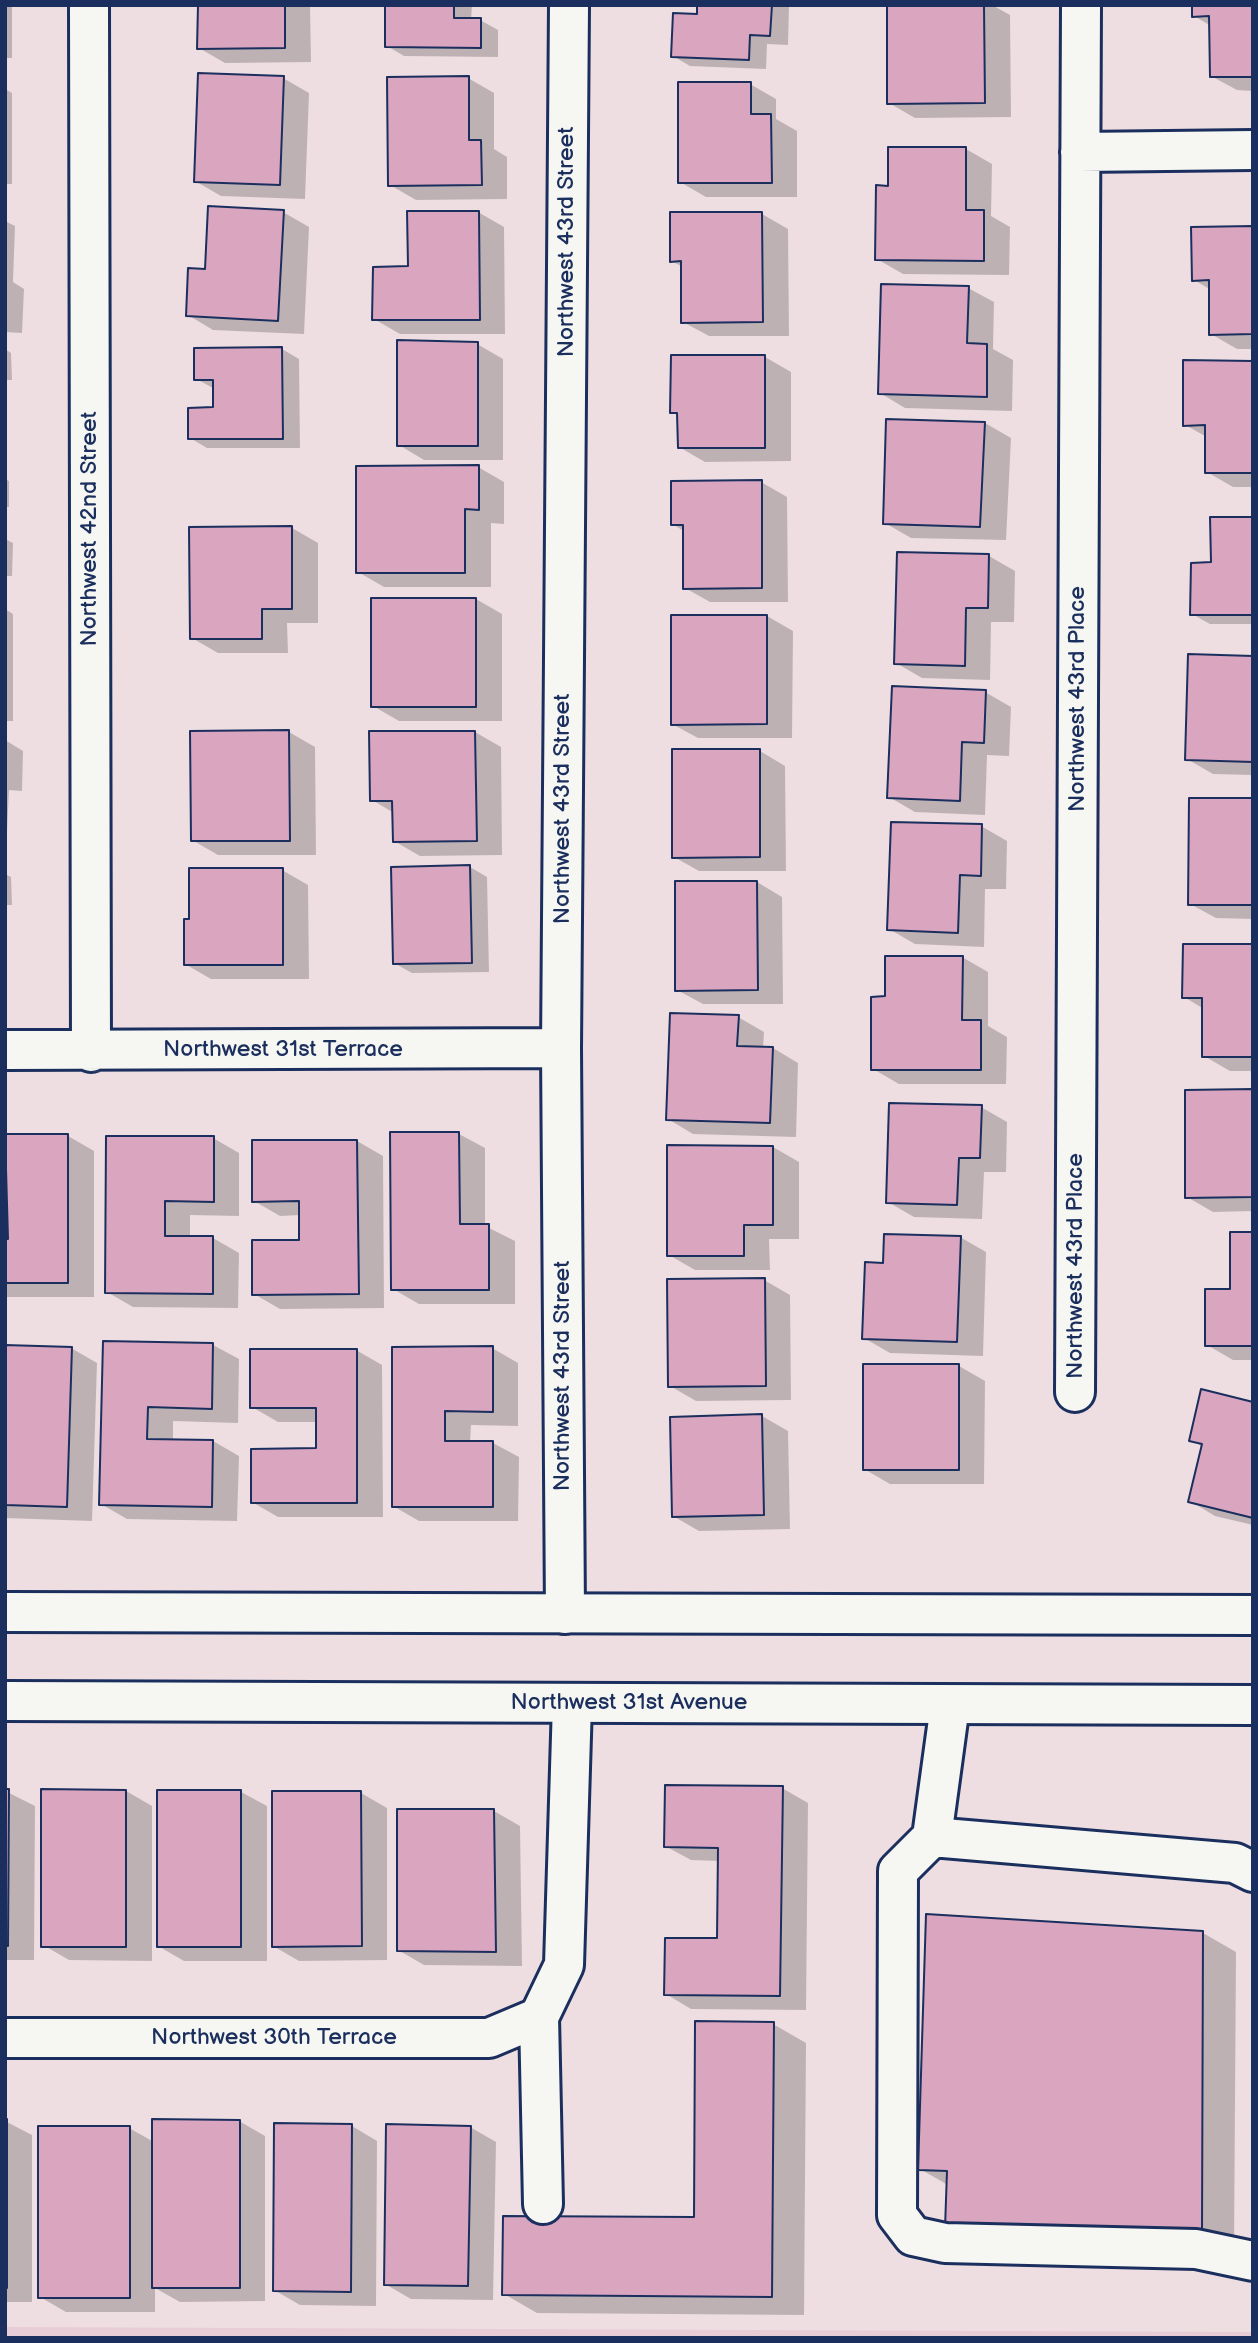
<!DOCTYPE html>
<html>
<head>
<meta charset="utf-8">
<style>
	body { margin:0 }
	#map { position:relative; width:1258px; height:2343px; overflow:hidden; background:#eedee2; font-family:"Balsamiq Sans",sans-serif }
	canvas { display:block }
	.frame { position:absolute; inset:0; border:7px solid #1b2f5e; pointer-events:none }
</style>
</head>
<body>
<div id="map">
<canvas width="1258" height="2343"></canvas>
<div class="frame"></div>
</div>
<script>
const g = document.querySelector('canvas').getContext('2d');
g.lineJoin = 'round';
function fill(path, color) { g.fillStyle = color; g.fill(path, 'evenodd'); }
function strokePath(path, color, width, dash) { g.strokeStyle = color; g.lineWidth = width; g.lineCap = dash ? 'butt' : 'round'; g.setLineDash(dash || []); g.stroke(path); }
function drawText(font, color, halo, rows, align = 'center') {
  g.font = font + ' "Balsamiq Sans",sans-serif'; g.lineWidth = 5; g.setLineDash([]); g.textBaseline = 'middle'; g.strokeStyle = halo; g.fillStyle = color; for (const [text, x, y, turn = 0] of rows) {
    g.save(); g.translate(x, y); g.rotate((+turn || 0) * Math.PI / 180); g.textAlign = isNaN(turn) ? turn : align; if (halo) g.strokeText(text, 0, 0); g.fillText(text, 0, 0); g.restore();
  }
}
fill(new Path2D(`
	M5,2327L1253,2332V2338H5Z`), '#e8cdd7');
fill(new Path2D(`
	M5,5H12V58H5Z
	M199,5H310L311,62L225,63L199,48Z
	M387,5H472L471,20H480L498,30V57L404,56L387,46Z
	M699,5H789L788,45L767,44L766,69L690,66L673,56L699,16Z
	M889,5H992L1010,15L1011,117L915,118L889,103Z
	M1253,5V91L1237,90L1211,76V26L1194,16Z
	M283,78L309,93L305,199L221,196L195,181Z
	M468,78L494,93V149L507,157V199L416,200L390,185Z
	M750,84L776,99V119L797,131V197H706L680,182Z
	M5,89L12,93V184H5Z
	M966,149L992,164L991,216L1010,227L1009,275L903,274L877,259L889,187Z
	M283,212L309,227L304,334L213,330L188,315L206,270Z
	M478,212L504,227L505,334H400L374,319L409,268Z
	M762,214L788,229L789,336H709L683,322V267L671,261Z
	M5,221L15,226L13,282L24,289L22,333L5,332Z
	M1253,228V349H1237L1211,334V290L1194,280Z
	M968,288L994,302L993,349L1013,360L1012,411L905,408L880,393Z
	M477,344L503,359V460H424L399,445Z
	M5,349L11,353L12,380H7L5,448Z
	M282,349L299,359L300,448H207L190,438L215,409V389L196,379Z
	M672,357H765L791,372V461L705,462L679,447V416L672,412Z
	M1253,362V487H1233L1207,472V437L1185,425Z
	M985,423L1011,438L1006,540L911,538L885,523Z
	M478,467L504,482V524L491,523V587H384L358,572Z
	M5,479L9,481V507H5Z
	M761,482L787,497L788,602H710L685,588L684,531L672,524Z
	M1253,518V624H1210L1192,614Z
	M292,528L318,543V623H287L288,653H218L192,638Z
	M5,539L13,543L12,576H5Z
	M989,556L1015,571L1014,622H991L990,680L922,678L896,663Z
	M476,599L502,614V721H399L373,706Z
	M5,609L13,614V721H5Z
	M767,616L793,631L792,738H698L672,724Z
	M1253,658V775L1213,774L1187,759Z
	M985,692L1011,707L1009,756L987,755L985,815L915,812L889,797Z
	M289,732L315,747L316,855H218L192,840Z
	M475,732L501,747L502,855L420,856L394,841V813L372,800Z
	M5,740L23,751L22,791L9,790L6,853Z
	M760,751L785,766L786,871H699L674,857Z
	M1253,800V919L1216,918L1190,904Z
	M981,826L1007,841L1006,889H985L984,947L915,944L889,929Z
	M470,867L487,877L489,972L412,973L394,963Z
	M282,870L308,885L309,979H211L185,964L190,921Z
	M5,874L11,877L12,905H5Z
	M757,882L782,897L783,1004H703L677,990Z
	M1253,946V1071H1230L1204,1056V1009L1184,997Z
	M962,957L988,972V1026L1007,1037L1006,1084H899L873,1069L887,998Z
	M738,1017L764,1032L763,1048H773L798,1063L796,1137L693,1134L668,1119Z
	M1253,1091V1211L1213,1212L1187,1197Z
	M981,1107L1007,1122L1006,1172H984L982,1219L914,1217L888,1202Z
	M459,1134L485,1148V1226L515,1241V1304H419L393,1289Z
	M5,1136H68L94,1151V1297H5V1240H10V1214H5Z
	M108,1138H213L239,1153V1216L190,1215V1238H213L239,1253L238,1308L133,1307L107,1292Z
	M357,1141L383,1156L384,1308L280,1309L254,1294L300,1242V1215L280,1216L254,1201Z
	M773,1147L799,1162V1239H769L770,1270H695L669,1255Z
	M1253,1234V1360H1233L1207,1345Z
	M960,1237L986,1252L983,1356L890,1353L864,1338L885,1264Z
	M764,1280L790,1295L791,1400L696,1401L670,1386Z
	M104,1343L213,1345L239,1359L238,1423L173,1421V1441H213L239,1456L237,1521L127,1519L101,1504Z
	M71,1348L97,1363L92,1521L5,1518V1441Z
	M393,1348H492L518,1363V1426L471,1425L470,1442L493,1443L519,1457L518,1521H419L393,1506Z
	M356,1350L382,1365L383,1517H278L252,1502L318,1450V1422H278L252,1407Z
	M959,1366L985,1381L984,1484H890L864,1469Z
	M1253,1404V1525L1215,1516L1190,1501L1203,1447L1191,1440Z
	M762,1416L788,1431L790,1529L699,1531L673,1516Z
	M782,1788L808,1803L806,2010L691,2009L666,1994L718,1940L720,1861L691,1860L665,1846Z
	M5,1791L35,1806L34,1960H5Z
	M126,1791L152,1806V1961L69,1960L43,1945Z
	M241,1792L267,1806V1961H184L158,1946Z
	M361,1793L387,1808V1960L299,1961L273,1946Z
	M494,1811L520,1826L522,1966L424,1965L398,1950Z
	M1203,1933L1236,1952L1234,2250L948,2185L920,2169Z
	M773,2024L806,2043L804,2315L537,2313L504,2294L695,2219Z
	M5,2121L32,2135V2302H5Z
	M239,2121L265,2136V2301L180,2302L155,2288V2312H66L40,2297L129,2128L154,2142Z
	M352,2126L377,2141L376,2306L300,2305L274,2290Z
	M470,2127L496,2142L493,2300L411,2299L385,2284Z`), '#0003');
const building = new Path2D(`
	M198,5H285V48L197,49Z
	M385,5H454V18H481V48L385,47Z
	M697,5H772L770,36L750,35L749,60L671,57L673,13L697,14Z
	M887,5H984L985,103L887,104Z
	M1192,5H1253V77H1210L1209,16L1192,17Z
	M198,73L284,76L280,185L194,182Z
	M469,76V140H481L482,185L388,186L387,77Z
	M678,82H751V114H771L772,183H678Z
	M888,147H966V210H984V261L875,260L876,185L888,186Z
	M208,206L284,210L278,321L186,316L188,268L205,269Z
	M407,211H479L480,320H372L373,267L408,266Z
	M670,212H762L763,322L681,323V261L670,262Z
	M1253,226V334L1209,335V280L1192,281L1191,227Z
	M881,284L969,286L967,343L987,344V397L878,394Z
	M397,340L478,342V446H397Z
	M282,347L283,439H188V408L213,407V380H194V348Z
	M671,355H765V448H678L677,413H670Z
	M1183,360L1253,361V473H1205V425L1183,426Z
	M886,419L985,422L980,527L883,524Z
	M479,465V510L465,509V573H356V466Z
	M762,480V588L683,589V525H671V481Z
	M1210,517H1253V615H1190L1191,563L1211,562Z
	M292,526V609H262V639H190L189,527Z
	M897,552L989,554L988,608H966L965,666L894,664Z
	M371,598H476V707H371Z
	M671,615H767V724L671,725Z
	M1188,654L1253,656V762L1185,760Z
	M892,686L986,690L984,743L962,742L960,801L887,798Z
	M289,730L290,841H191L190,731Z
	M369,731H475L477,841L393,842L392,801H370Z
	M672,749H760V857L672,858Z
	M1189,798H1253V905H1188Z
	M891,822L982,824L981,876L960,875L958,933L887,930Z
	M470,865L472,963L393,964L391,867Z
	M189,868H283V965H184V919H189Z
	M675,881H757L758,990L675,991Z
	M1183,944H1253V1057H1202V998H1182Z
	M885,956H963L962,1020H981V1070H871V997L885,996Z
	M670,1013L739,1015L737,1046L773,1047L770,1123L666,1120Z
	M1253,1089V1197L1185,1198V1090Z
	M889,1103L982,1105L980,1158H959L957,1205L886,1203Z
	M390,1132H459L460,1224H489V1290H391Z
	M5,1134H68V1283H5V1239H8Z
	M106,1136H214V1202L165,1201V1236H213V1294L105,1293Z
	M252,1140H357L359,1294L252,1295V1240H299V1201L252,1202Z
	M667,1145L773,1146V1225H744V1256H667Z
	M1230,1232H1253V1346H1205V1289H1230Z
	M884,1234L961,1236L957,1342L862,1339L865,1262L883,1263Z
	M765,1278L766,1386L668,1387L667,1279Z
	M103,1341L213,1343L212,1409L148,1407L147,1439L213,1440L212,1507L99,1505Z
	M5,1345L72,1347L67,1507L5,1505Z
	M493,1346V1412L445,1411V1441H493V1507H392V1347Z
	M250,1349H357V1503H251V1449L316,1448V1408H250Z
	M863,1364H959V1470H863Z
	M1201,1389L1253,1402V1518L1188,1502L1202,1444L1189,1441Z
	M762,1414L764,1515L672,1517L670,1417Z
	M665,1785L783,1786L780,1996L664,1995L665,1938H717L718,1848L664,1847Z
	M5,1789H9L8,1946H5Z
	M41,1789L126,1790V1947H41Z
	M157,1790H241V1947H157Z
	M272,1791H361L362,1946L272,1947Z
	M397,1809H494L496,1952L397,1951Z
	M926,1914L1203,1931L1202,2232L945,2228L947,2171L918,2170Z
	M695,2021L774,2022L772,2297L502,2295L503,2216L694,2217Z
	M5,2119H7V2288H5Z
	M152,2119L240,2120V2288H152Z
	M274,2123L352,2124L351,2292L273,2291Z
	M386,2124L471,2126L468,2286L384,2285Z
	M38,2126H130V2298H38Z`);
fill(building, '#daa5be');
strokePath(building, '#1b2f5e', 2);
const minor = new Path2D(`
	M89,5L91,1052
	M1080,152L1253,150
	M5,1050L561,1048
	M1075,1392L1081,5
	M565,1614L561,1048L569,5
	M950,1705L932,1837L1235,1863L1253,1872
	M932,1837L898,1871L897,2215L913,2236L945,2243L1196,2249L1253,2261
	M5,2038H489L539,2017
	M543,2204L539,2017L564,1965L572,1703`);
const major = new Path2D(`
	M5,1612L1253,1615
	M5,1701L1253,1705`);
strokePath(minor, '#1b2f5e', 44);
strokePath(major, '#1b2f5e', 44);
strokePath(minor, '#f6f6f2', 38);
strokePath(major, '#f6f6f2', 38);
drawText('23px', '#1b2f5e', '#f6f6f2', [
	["Northwest 43rd Street",567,242,-90],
	["Northwest 42nd Street",90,529,-90],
	["Northwest 43rd Place",1078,699,-90],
	["Northwest 43rd Street",563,809,-90],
	["Northwest 31st Terrace",283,1050],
	["Northwest 43rd Place",1076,1266,-90],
	["Northwest 43rd Street",563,1376,-90],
	["Northwest 31st Avenue",629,1703],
	["Northwest 30th Terrace",274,2038]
]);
</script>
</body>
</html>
